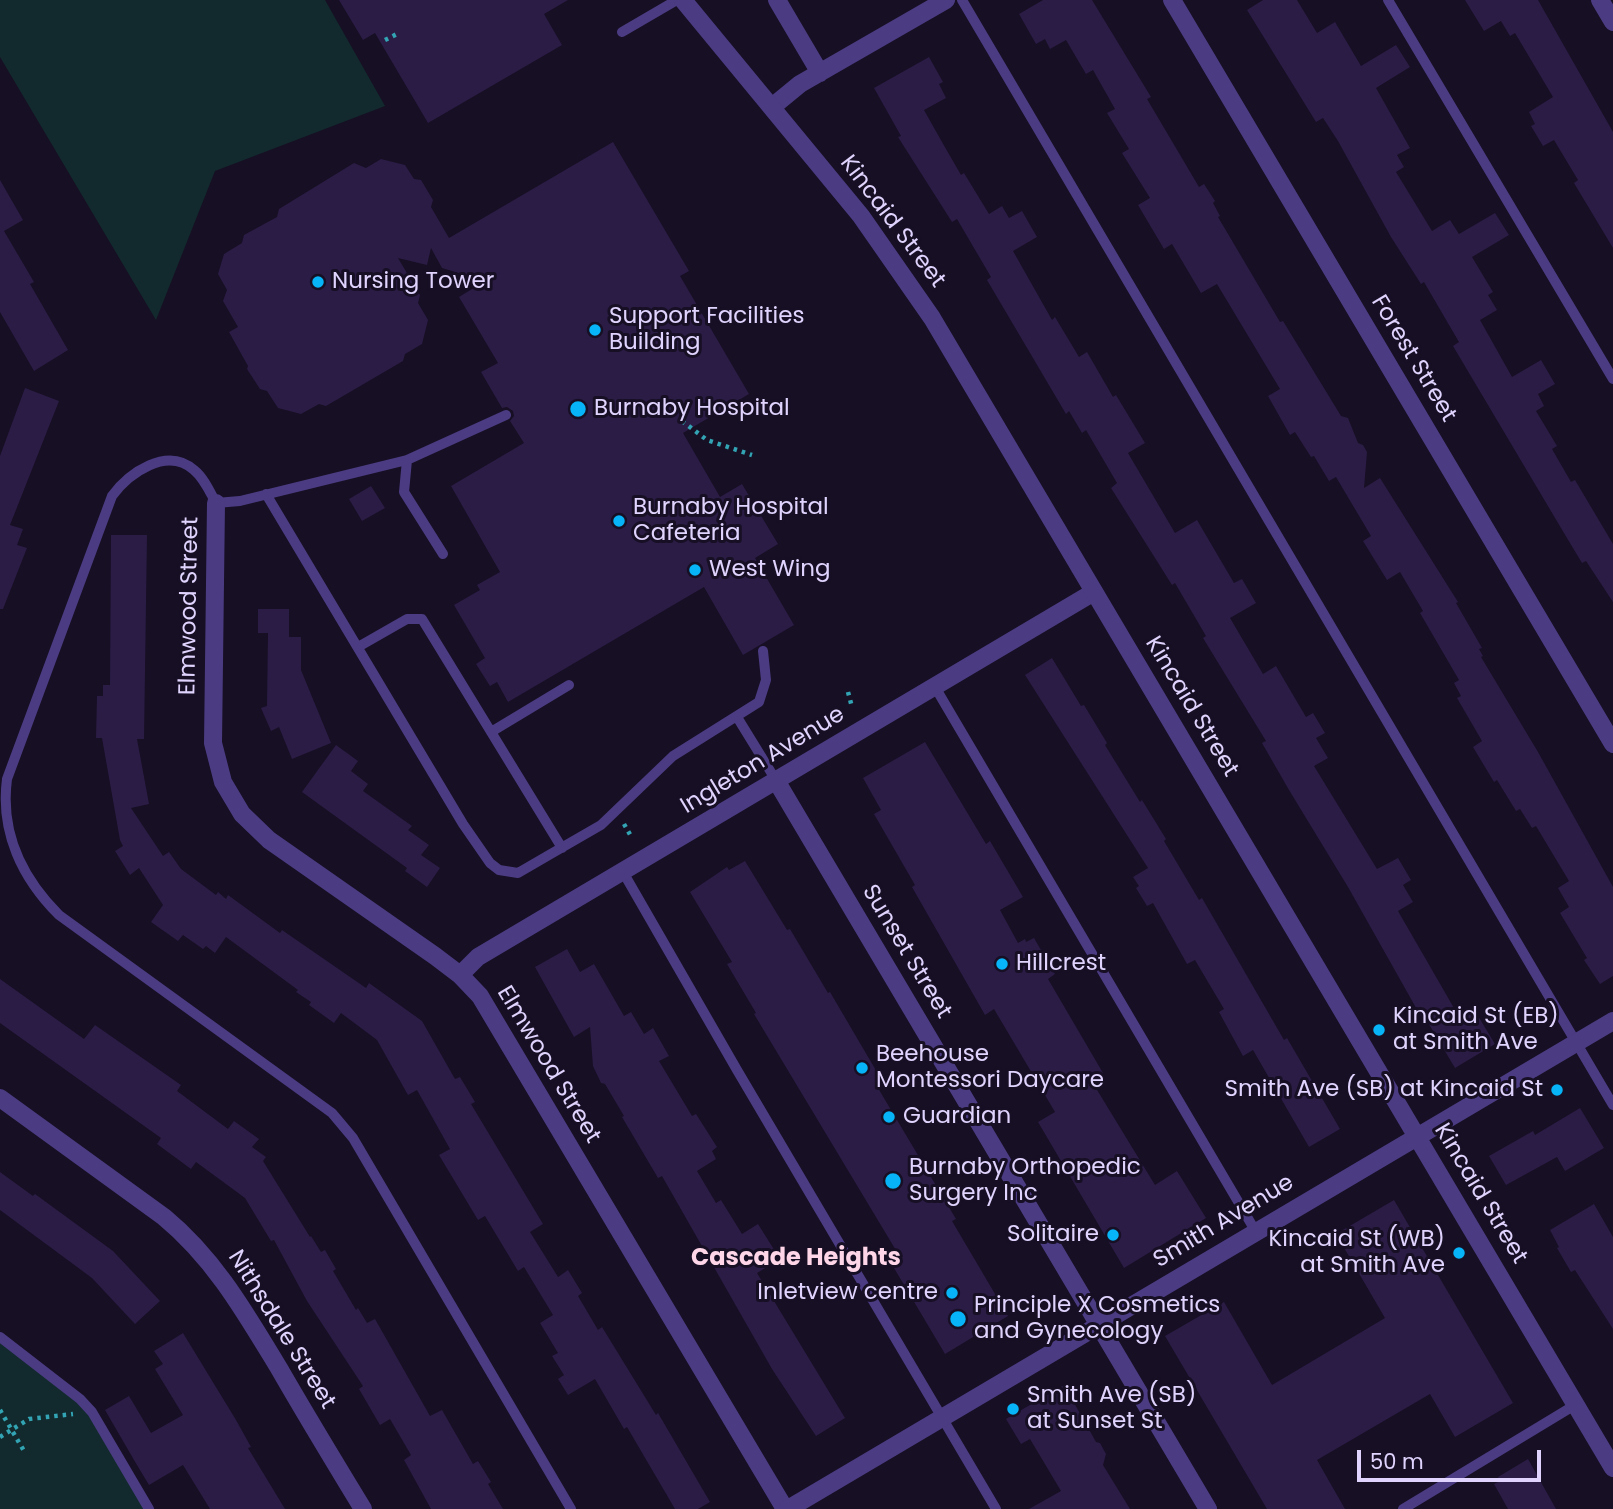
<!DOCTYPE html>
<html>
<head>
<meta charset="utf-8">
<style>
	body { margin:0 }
	#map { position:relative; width:1613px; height:1509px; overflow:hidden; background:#170f24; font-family:Poppins,sans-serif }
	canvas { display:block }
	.scale { position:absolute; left:1357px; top:1450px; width:184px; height:32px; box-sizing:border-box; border:4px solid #e0d4fe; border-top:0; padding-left:9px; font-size:21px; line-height:24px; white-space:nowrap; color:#e0d4fe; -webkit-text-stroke:5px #170f24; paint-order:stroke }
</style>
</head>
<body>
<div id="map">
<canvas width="1613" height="1509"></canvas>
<div class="scale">50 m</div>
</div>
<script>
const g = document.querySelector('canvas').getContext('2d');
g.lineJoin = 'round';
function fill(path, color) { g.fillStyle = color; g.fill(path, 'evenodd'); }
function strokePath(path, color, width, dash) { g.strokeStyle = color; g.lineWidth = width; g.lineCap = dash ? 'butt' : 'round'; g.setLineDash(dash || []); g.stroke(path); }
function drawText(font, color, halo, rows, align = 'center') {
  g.font = font + ' Poppins,sans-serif'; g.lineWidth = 6; g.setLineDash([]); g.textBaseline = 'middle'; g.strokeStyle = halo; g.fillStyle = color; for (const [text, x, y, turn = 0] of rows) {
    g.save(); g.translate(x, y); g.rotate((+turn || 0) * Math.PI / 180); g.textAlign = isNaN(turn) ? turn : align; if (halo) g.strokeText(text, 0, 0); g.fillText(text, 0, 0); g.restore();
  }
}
fill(new Path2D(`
	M0,0H325L385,106L215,171L156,320L0,57Z
	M0,1337L80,1399L149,1509H0Z`), '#122a2e');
fill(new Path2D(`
	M339,0H568L544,14L562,45L428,123L375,33L363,40Z
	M1043,0H1092L1151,97L1147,99L1199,187L1204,184L1215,201L1213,203L1220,216L1218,217L1280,322L1283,321L1341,416L1348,418L1358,443L1363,445L1367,452L1364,488L1380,478L1458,602L1456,603L1482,648L1479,649L1483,656L1481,657L1538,752L1613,887V976L1600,984L1584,960L1587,958L1560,913L1569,907L1558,888L1569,881L1536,826L1532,828L1520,809L1516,811L1497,780L1494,782L1473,747L1482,741L1457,698L1461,696L1454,683L1459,680L1420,613L1423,611L1400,572L1387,580L1363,541L1371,536L1336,477L1329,481L1314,456L1311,457L1295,432L1290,435L1268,396L1280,389L1217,284L1201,293L1172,244L1164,249L1138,205L1150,198L1122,153L1129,149L1107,113L1115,109L1093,70L1086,74L1066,40L1050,49L1045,39L1036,44L1019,14Z
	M1263,0H1297L1317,33L1335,22L1361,66L1396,45L1410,67L1376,88L1410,148L1397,155L1404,167L1396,172L1432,231L1450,220L1459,234L1495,213L1509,235L1472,257L1493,292L1488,295L1497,310L1480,320L1512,377L1541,360L1555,384L1538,394L1544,406L1536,411L1557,446L1552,449L1571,482L1575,480L1613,544V602L1586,561L1582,563L1561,528L1453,346L1459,342L1424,282L1421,284L1391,237L1338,141L1323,118L1316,122L1247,10Z
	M1465,0H1538L1613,132V248L1574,183L1578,180L1554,140L1543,146L1531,126L1535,124L1529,112L1553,97L1515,33L1510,36L1501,21L1484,31Z
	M929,57L943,82L939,84L946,98L924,110L942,142L961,175L964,173L989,214L1002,206L1009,218L1022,211L1037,237L1013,251L1052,320L1055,317L1079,357L1087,352L1113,397L1116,395L1145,443L1128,453L1175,533L1197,520L1234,583L1242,579L1256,603L1230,618L1263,674L1276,666L1306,717L1313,713L1325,733L1316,738L1328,758L1314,766L1377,869L1398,858L1411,880L1403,885L1413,902L1398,911L1458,1015L1472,1006L1495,1044L1455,1068L1427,1021L1424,1022L1348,887L1289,790L1262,743L1266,741L1203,638L1206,636L1175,583L1172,585L1111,488L1117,483L1086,430L1082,433L1069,411L1066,414L987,280L991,277L957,219L952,222L898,137L901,136L874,88Z
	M613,142L689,271L680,276L749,394L683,433L720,497L742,484L778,544L755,558L794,625L743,655L704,587L508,702L497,682L490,686L476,664L485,658L454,605L480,590L477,585L500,572L451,486L524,443L510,421L514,416L513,411L507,407L502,408L481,372L498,363L459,297L485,281L442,268L431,248L427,265L398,258L420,295L418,303L428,320L422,344L405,354L403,361L326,406L319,404L301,414L278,408L267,391L260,389L247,369L248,366L229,332L238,327L223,301L227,290L218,274L224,254L242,243L244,235L277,217L279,209L354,163L366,168L381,159L405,165L414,179L421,180L433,200L431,207L449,238Z
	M0,180L23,220L4,231L34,282L30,284L68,350L34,371L0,312Z
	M25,388L59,401L10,525L23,529L17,545L27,548L3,609H0V456Z
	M371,486L385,508L362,521L349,499Z
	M111,535H147L144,739H137L149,804L131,808L163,856L169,852L181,869L216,895L218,892L226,899L228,895L280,933L282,930L366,988L369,983L422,1021L455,1079L460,1077L475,1102L471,1104L543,1224L530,1232L558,1277L568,1270L582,1293L578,1296L598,1330L602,1327L656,1415L658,1413L710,1502L698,1509H675L627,1427L624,1429L595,1379L568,1395L558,1379L564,1375L552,1356L558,1353L540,1323L553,1315L524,1267L518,1271L485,1216L478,1220L439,1155L450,1149L417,1090L408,1095L377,1040L341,1013L334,1023L309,1005L311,1002L296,992L298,990L226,937L215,953L206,946L203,949L183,935L178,941L151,922L163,905L139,868L130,875L115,851L123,846L120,840L102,738H96L97,696H103V685H110Z
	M258,609H289V637H301V670L331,743L292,759L279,727L271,731L261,708L267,706L268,633H258Z
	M1052,658L1081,706L1084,705L1107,743L1105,745L1140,802L1142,800L1166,839L1164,841L1199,900L1202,898L1284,1040L1287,1038L1340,1129L1309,1147L1253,1050L1243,1056L1219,1012L1224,1009L1195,960L1187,964L1153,903L1147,906L1136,888L1139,886L1133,877L1148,868L1025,675Z
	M925,742L986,844L990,841L1023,897L1000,910L1018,943L1025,939L1026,942L1034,938L1055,974L1048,979L1103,1073L1091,1080L1155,1185L1177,1171L1206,1218L1124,1268L1038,1122L1055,1112L994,1009L985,1015L912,887L915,885L874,814L881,810L863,778Z
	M336,745L358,761L351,771L368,784L363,791L412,826L408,830L429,845L421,855L440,868L427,887L405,871L407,868L302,792Z
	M745,861L787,930L790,929L828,993L830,992L881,1079L875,1083L956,1219L952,1221L1008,1316L945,1354L894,1268L903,1262L754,1014L756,1013L727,964L732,962L690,892L727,867L729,870Z
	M567,949L580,972L594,964L624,1016L631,1012L644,1034L653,1028L669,1056L659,1061L692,1116L696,1114L717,1147L712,1151L716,1159L697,1171L716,1203L721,1200L742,1234L758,1224L780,1259L757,1273L845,1418L816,1436L772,1369L662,1176L658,1178L622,1117L624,1116L605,1084L601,1083L593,1066L590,1027L574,1037L535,967Z
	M0,979L84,1039L95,1025L181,1085L177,1091L228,1129L234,1121L259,1139L252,1147L266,1157L263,1161L310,1237L311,1236L321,1252L325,1250L336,1269L333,1271L356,1310L358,1308L367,1323L375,1319L430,1416L442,1410L473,1464L478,1461L491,1482L488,1484L503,1509H431L404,1460L411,1455L390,1419L380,1425L359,1389L363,1386L307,1301L274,1240L271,1241L245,1198L196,1162L191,1169L157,1144L161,1138L0,1023Z
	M1580,1108L1604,1148L1565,1171L1557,1157L1506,1185L1489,1156L1533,1131L1535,1135Z
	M0,1172L33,1196L35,1194L113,1251L160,1301L135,1324L92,1278L0,1210Z
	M1394,1200L1513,1403L1455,1437L1430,1394L1317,1460L1345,1509H1267L1165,1336L1224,1302L1272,1385L1385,1318L1336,1234Z
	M1594,1204L1613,1237V1329L1575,1270L1571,1272L1557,1248L1559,1247L1550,1230Z
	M183,1333L236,1420L251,1447L248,1448L285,1509H210L183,1465L149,1485L134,1460L105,1410L129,1396L151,1433L183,1415L155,1369L163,1364L154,1351Z
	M1064,1385L1096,1442L1100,1443L1106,1454L1103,1465L1130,1509H1029L1061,1491L1030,1439L1021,1444L1006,1419Z
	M1528,1459L1556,1509H1508L1494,1484L1500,1481L1498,1477Z`), '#2b1c45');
strokePath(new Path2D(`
	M385,40L397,34
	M682,421L707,440L752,455
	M848,692L852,707
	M624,824L632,838
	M0,1410L24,1451
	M0,1437L29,1419L73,1414`), '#32a4b3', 4.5, [3.5, 5]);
strokePath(new Path2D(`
	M962,0L1613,1105
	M1388,0L1613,379
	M622,32L677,0
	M506,415L407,460L240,501L216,503C210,492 204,478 194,470C167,446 129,473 112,496L7,779C0,832 22,878 59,915L332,1113L353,1138L571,1509
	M407,460L404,492L443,554
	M266,494L463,824L490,863L499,870L518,873L549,855L601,825L673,756L759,702L766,680L763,651
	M358,647L407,619H422L562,848
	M935,687L1256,1232
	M737,717L777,782
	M491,732L569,685
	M623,872L737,1070L996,1509
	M0,1337L80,1399L92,1412L149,1509
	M1403,1509L1575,1405`), '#4b3b82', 10);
strokePath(new Path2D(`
	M777,0L820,73
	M1172,0L1613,744
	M1600,0L1613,22
	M772,107L800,84L946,0
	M216,503L213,743L223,782L242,814L269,840L435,956L460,975L480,996L785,1509
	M777,782L1208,1509
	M460,975L478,957L1094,592
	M0,1098L164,1217C215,1259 246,1314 280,1370C307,1417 335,1463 363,1509`), '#4b3b82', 18);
strokePath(new Path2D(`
	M683,0L861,216L932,318L1613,1468
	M788,1509L1613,1021`), '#4b3b82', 18);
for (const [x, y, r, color] of [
	[318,282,7,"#07b4f7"],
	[595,330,7,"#07b4f7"],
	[578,409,9,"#07b4f7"],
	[619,521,7,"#07b4f7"],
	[695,570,7,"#07b4f7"],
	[1002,964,7,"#07b4f7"],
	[1379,1030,7,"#07b4f7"],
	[862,1068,7,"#07b4f7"],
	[1557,1090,7,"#07b4f7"],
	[889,1117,7,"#07b4f7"],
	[893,1181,9,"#07b4f7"],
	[1113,1235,7,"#07b4f7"],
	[1459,1253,7,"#07b4f7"],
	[952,1293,7,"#07b4f7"],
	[958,1319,9,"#07b4f7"],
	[1013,1409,7,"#07b4f7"]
]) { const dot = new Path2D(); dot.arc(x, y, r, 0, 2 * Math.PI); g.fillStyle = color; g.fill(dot); strokePath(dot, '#170f24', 2.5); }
drawText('23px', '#e0d4fe', '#170f24', [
	["Kincaid Street",892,222,53],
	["Forest Street",1413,359,59],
	["Elmwood Street",190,606,-89],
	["Kincaid Street",1191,707,59],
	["Ingleton Avenue",763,761,-31],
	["Sunset Street",906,952,59],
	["Elmwood Street",548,1065,59],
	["Kincaid Street",1480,1194,59],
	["Smith Avenue",1224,1222,-31],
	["Nithsdale Street",281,1330,58]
]);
drawText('23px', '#e0d4fe', '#170f24', [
	["Nursing Tower",332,282],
	["Support Facilities",609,317],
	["Building",609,343],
	["Burnaby Hospital",594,409],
	["Burnaby Hospital",633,508],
	["Cafeteria",633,534],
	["West Wing",709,570],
	["Hillcrest",1016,964],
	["Kincaid St (EB)",1393,1017],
	["at Smith Ave",1393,1043],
	["Beehouse",876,1055],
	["Montessori Daycare",876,1081],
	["Smith Ave (SB) at Kincaid St",1543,1090,"right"],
	["Guardian",903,1117],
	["Burnaby Orthopedic",909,1168],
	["Surgery Inc",909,1194],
	["Solitaire",1099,1235,"right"],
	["Kincaid St (WB)",1445,1240,"right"],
	["at Smith Ave",1445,1266,"right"],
	["Inletview centre",938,1293,"right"],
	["Principle X Cosmetics",974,1306],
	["and Gynecology",974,1332],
	["Smith Ave (SB)",1027,1396],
	["at Sunset St",1027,1422]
], 'left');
drawText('bold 24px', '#fed6e8', '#170f24', [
	["Cascade Heights",796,1259]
]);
</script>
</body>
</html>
